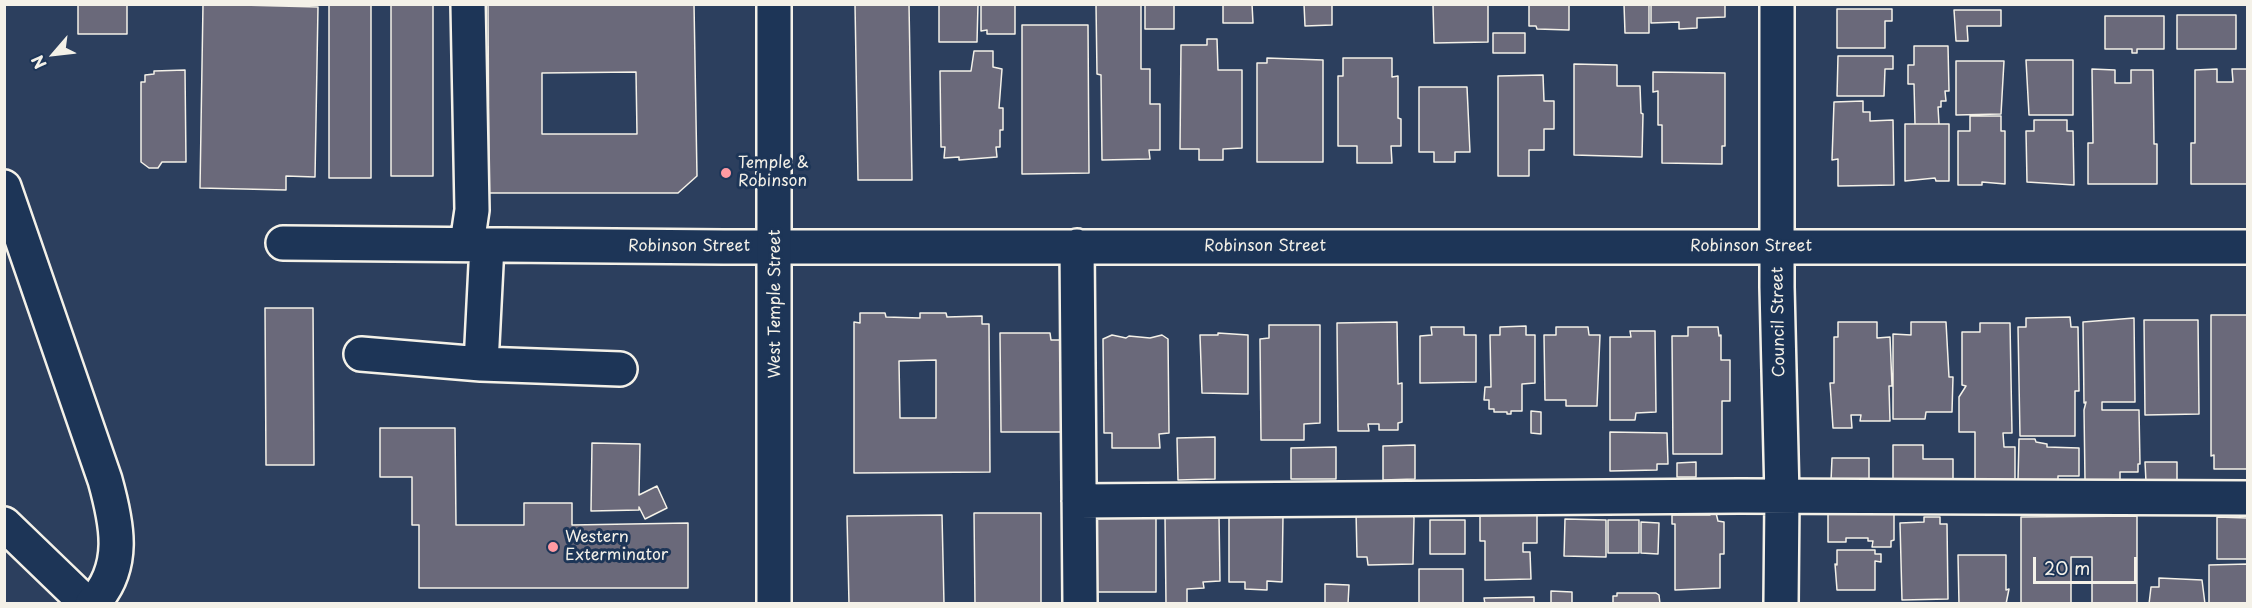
<!DOCTYPE html>
<html>
<head>
<meta charset="utf-8">
<style>
	body { margin:0 }
	#map { position:relative; width:2252px; height:608px; overflow:hidden; background:#2c3f5e; font-family:"Playpen Sans",sans-serif }
	canvas { display:block }
	.frame { position:absolute; inset:0; border:6px solid #f4f1e8; pointer-events:none }
	.north { position:absolute; left:24px; top:24px; width:60px; height:60px; -webkit-text-stroke:4px #1d3557; paint-order:stroke; rotate:242deg; font-size:16px; font-weight:700; line-height:24px; text-align:center; color:#f4f1e8 }
	.north::after { content:''; display:block; margin:auto; width:21px; height:27px; background:#f4f1e8; clip-path:polygon(50% 0,100% 100%,50% 72%,0 100%) }
	.scale { position:absolute; left:2033px; top:557px; width:104px; height:27px; box-sizing:border-box; border:3px solid #f4f1e8; border-top:0; padding-left:8px; font-size:18px; line-height:21px; white-space:nowrap; color:#f4f1e8; -webkit-text-stroke:4px #1d3557; paint-order:stroke }
</style>
</head>
<body>
<div id="map">
<canvas width="2252" height="608"></canvas>
<div class="frame"></div>
<div class="north">N</div>
<div class="scale">20 m</div>
</div>
<script>
const g = document.querySelector('canvas').getContext('2d');
g.lineJoin = 'round';
function fill(path, color) { g.fillStyle = color; g.fill(path, 'evenodd'); }
function strokePath(path, color, width, dash) { g.strokeStyle = color; g.lineWidth = width; g.lineCap = dash ? 'butt' : 'round'; g.setLineDash(dash || []); g.stroke(path); }
function drawText(font, color, halo, rows, align = 'center') {
  g.font = font + ' "Playpen Sans",sans-serif'; g.lineWidth = 6; g.setLineDash([]); g.textBaseline = 'middle'; g.strokeStyle = halo; g.fillStyle = color; for (const [text, x, y, turn = 0] of rows) {
    g.save(); g.translate(x, y); g.rotate((+turn || 0) * Math.PI / 180); g.textAlign = isNaN(turn) ? turn : align; if (halo) g.strokeText(text, 0, 0); g.fillText(text, 0, 0); g.restore();
  }
}
const building = new Path2D(`
	M78,4H127V34H78Z
	M203,4L318,7L315,177L286,176V190L200,188Z
	M329,4H371V178H329Z
	M391,4H433V176H391Z
	M488,4H694L697,176L678,193H489ZM636,72L637,134H542V73Z
	M855,4H909L912,180H858Z
	M939,4H978L977,42H939Z
	M981,4H1015V34H987V30L981,31Z
	M1096,4H1141V69H1150V104H1160V150H1149L1150,159L1102,160L1101,75L1097,74Z
	M1145,4H1174V29H1145Z
	M1223,4H1252L1253,23H1223Z
	M1304,4H1332V25L1305,26Z
	M1529,4H1569V30L1537,29L1536,26H1529Z
	M1624,4H1649V33H1625Z
	M1651,4H1725V17L1697,18V28L1679,29V22L1651,23Z
	M1433,5H1488V42L1434,43Z
	M1837,9H1892V21H1885V48H1837Z
	M1954,10H2001V26H1967L1968,41H1956Z
	M2177,15H2236V49H2177Z
	M2105,16H2164V49H2137V53H2132V49H2105Z
	M1022,25H1088L1089,173L1022,174Z
	M1493,33H1525V53H1493Z
	M1207,39H1217L1218,70H1242V148L1223,149V160H1199V149H1180L1181,45H1207Z
	M1914,46H1948L1949,91H1945L1946,101H1941V107H1938L1939,124H1915L1914,84H1908V65H1914Z
	M974,51H993V67L1002,69L999,108H1003V130H1000V147H996L997,157L959,160V157L944,158L945,147H941L940,71H971Z
	M1838,56H1893V69H1885L1884,96H1837Z
	M1267,58L1323,60V162H1257V63H1267Z
	M1343,58H1392V77L1398,76V118L1401,119V146H1391L1392,163H1357V146H1338V76H1343Z
	M2026,60H2073V115H2029Z
	M1956,61H2004L2001,114L1956,115Z
	M1574,64L1617,65V86H1640L1641,113L1643,114L1642,157L1574,155Z
	M2092,69L2115,70V83H2131V70H2153L2154,144H2157V184H2088V143H2093Z
	M2217,69V82H2233L2232,69H2248V184H2191V143H2195V70Z
	M185,70L186,162H162L158,168H149L141,162V82H145V75L154,74V71Z
	M1653,72L1725,73V146H1722V164L1662,163V125H1658V91L1653,92Z
	M1543,75L1544,101H1554V129H1544V150H1529V176H1498V76Z
	M1419,87H1467L1470,152H1455V162H1434V152H1419Z
	M1863,101V112H1870V121L1893,120L1894,185L1838,186V159L1832,160L1834,102Z
	M1970,116H2001V131H2005V184L1982,182V185H1958V131H1970Z
	M2034,120H2067V131H2073L2074,185L2027,182L2026,131H2034Z
	M1905,124H1949V181H1936L1935,178L1905,181Z
	M265,308H313L314,465H266Z
	M860,313H885L886,317L920,318V313H946L947,317L982,316V324H989L990,472L854,473V322L860,323ZM936,360V418H900L899,361Z
	M2211,315H2248V469H2214V455L2211,456Z
	M2070,317L2071,327H2078L2079,391H2075V436H2020L2018,327H2026V318Z
	M2134,318L2135,402H2102V410H2139L2140,464H2138V472H2120V480H2085L2084,410L2086,402L2084,403L2083,322Z
	M2144,320H2198L2199,414L2145,415Z
	M1397,322L1398,384L1402,383V422L1398,423V430H1379V424H1368L1369,431H1338L1337,323Z
	M1838,322H1877V338L1890,337L1892,386H1889L1890,421H1860L1861,415H1851L1852,428H1833L1830,383H1834V337H1838Z
	M1911,322H1946L1949,377H1953L1952,412H1926L1925,419H1893V334L1911,335Z
	M1980,323H2010L2012,433H2003L2004,447H2015V480H1975V432H1959V397L1966,386L1962,385V332H1980Z
	M1269,325H1320V423L1304,424V440H1261L1260,339L1269,338Z
	M1526,326V335H1535V383L1522,384V411H1511V414H1507V412H1494V409H1489V400H1484L1485,387H1491L1490,335H1500V327Z
	M1431,327H1464V335H1476V382L1420,383V336L1432,335Z
	M1556,327H1588L1589,335H1600L1597,406H1566V400H1545L1544,335H1556Z
	M1688,327H1718L1719,336L1721,335V360H1730V401H1722V454H1673L1672,336H1688Z
	M1630,331H1655L1656,412L1636,413L1635,420H1610V337H1631Z
	M1000,333H1050L1051,340H1060L1061,432H1001Z
	M1218,333L1248,335V394L1202,393L1200,335H1218Z
	M1112,335L1126,338L1129,336L1150,338L1162,335L1168,339L1169,433L1159,434L1160,448H1112V433H1104L1103,339Z
	M1531,411L1541,412V434L1531,433Z
	M380,428H455L456,525H524V503H572V525L688,523V588H419V525H412V477H380Z
	M1610,432L1667,433L1668,464H1657V470L1610,471Z
	M1215,437V479L1178,480L1177,438Z
	M2019,439H2035L2036,442L2047,444V447L2079,448V476H2058V481H2018Z
	M592,443L640,444L639,495L657,486L667,508L645,519L639,507V510L591,511Z
	M1415,445V479L1383,480V446Z
	M1893,445H1923V459H1953V481L1893,480Z
	M1336,447V479H1291V448Z
	M1832,458H1869V481H1831Z
	M1696,462V477H1677V463Z
	M2145,462H2177V482H2146Z
	M1828,506L1894,511V540L1891,541V547H1872L1873,541H1868V538H1846V542H1828Z
	M1710,509H1715L1718,521L1724,522V554H1720V588L1675,590V524H1672V515H1710Z
	M1412,510L1414,518L1413,564L1368,565L1367,557H1357L1356,511Z
	M974,513H1041V604H975Z
	M1480,514H1537V543H1523V552H1530L1531,579L1485,580V541H1480Z
	M942,515L944,604H849L847,516Z
	M1094,515H1156V592H1095Z
	M1219,515L1220,581L1203,582L1204,588L1187,589V604H1166L1165,516Z
	M1229,516H1283L1282,582L1267,581V590L1245,589V582H1229Z
	M2137,516V604H2092V557H2071V604H2021V517Z
	M1924,517H1940V524H1947L1948,599L1902,600L1900,523L1924,522Z
	M2217,517L2248,518V559H2217Z
	M1565,519L1606,520V557L1564,556Z
	M1430,520H1465V554H1430Z
	M1608,520H1639V553H1608Z
	M1641,522L1659,523L1658,554L1641,553Z
	M1837,550H1875V554H1881V562L1875,561V590H1837L1835,564L1837,565Z
	M1958,555H2006V590L2009,589L2006,604H1959Z
	M2248,564V604H2209V565Z
	M1419,569H1463V604H1419Z
	M2159,578L2202,580L2205,604H2149L2151,587H2159Z
	M1325,584L1349,585L1348,604H1325Z
	M1551,591L1572,592V604H1551Z
	M1617,593H1656L1659,595L1660,604H1613V596H1617Z
	M1534,597V604H1485L1484,598Z`);
fill(building, '#6a697a');
strokePath(building, '#f4f1e8', 1.5);
const minor = new Path2D(`
	M1777,4V287L1782,496L1781,604
	M283,243L724,247H2248
	M467,244L472,210L468,4
	M1077,246L1080,604
	M361,354L481,364L487,245
	M481,364L620,369
	M1079,501L1739,496L2248,498`);
const major = new Path2D(`
	M774,4V604
	M4,524L87,604`);
const highway = new Path2D(`
	M4,187L105,480C117,523 127,568 92,604`);
strokePath(minor, '#f4f1e8', 38);
strokePath(major, '#f4f1e8', 38);
strokePath(highway, '#f4f1e8', 38);
strokePath(minor, '#1d3557', 33);
strokePath(major, '#1d3557', 33);
strokePath(highway, '#1d3557', 33);
for (const [x, y, r, color] of [
	[726,173,6,"#ff9aa2"],
	[553,547,6,"#ff9aa2"]
]) { const dot = new Path2D(); dot.arc(x, y, r, 0, 2 * Math.PI); g.fillStyle = color; g.fill(dot); strokePath(dot, '#1d3557', 2); }
drawText('16px', '#f4f1e8', '#1d3557', [
	["Temple &",738,164],
	["Robinson",738,182],
	["Western",565,538],
	["Exterminator",565,556]
], 'left');
drawText('16px', '#f4f1e8', '#1d3557', [
	["Robinson Street",689,247],
	["Robinson Street",1265,247],
	["Robinson Street",1751,247],
	["West Temple Street",776,304,-90],
	["Council Street",1779,322,-91]
]);
</script>
</body>
</html>
